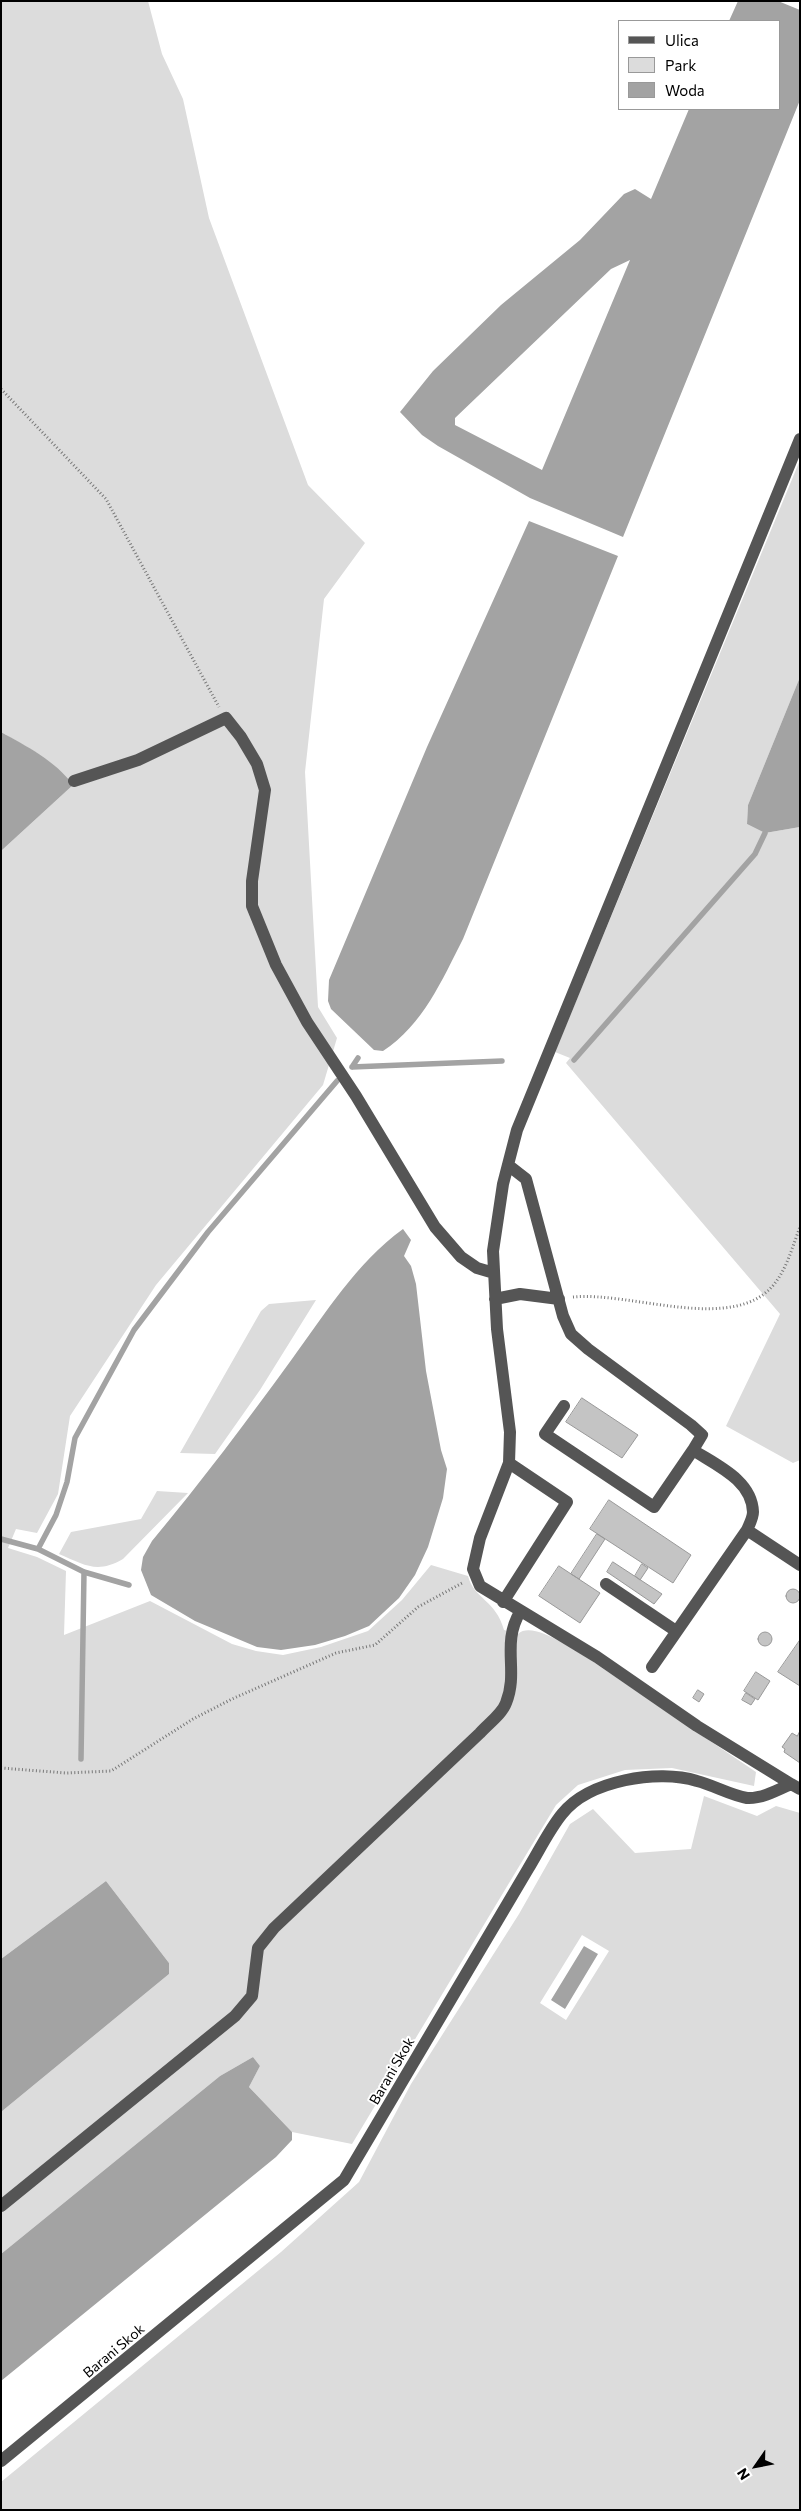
<!DOCTYPE html>
<html>
<head>
<meta charset="utf-8">
<style>
	body { margin:0 }
	#map { position:relative; width:801px; height:2511px; overflow:hidden; background:#fff; font-family:Commissioner,sans-serif }
	canvas { display:block }
	.frame { position:absolute; inset:0; border:2px solid #000; pointer-events:none }
	.legend { position:absolute; left:618px; top:20px; width:162px; height:90px; box-sizing:border-box; background:#fff; border:1px solid #999; margin:0; padding:6px 9px; list-style:none; font-size:15px; color:#000 }
	.legend li { display:flex; align-items:center; gap:10px; height:25px }
	.legend b { width:25px; border:1px solid #999 }
	.north { position:absolute; left:731px; top:2441px; width:50px; height:50px; -webkit-text-stroke:4px #fff; paint-order:stroke; rotate:237deg; font-size:14px; font-weight:700; line-height:20px; text-align:center; color:#000 }
	.north::after { content:''; display:block; margin:auto; width:18px; height:22px; background:#000; clip-path:polygon(50% 0,100% 100%,50% 72%,0 100%) }
</style>
</head>
<body>
<div id="map">
<canvas width="801" height="2511"></canvas>
<div class="frame"></div>
<ul class="legend">
<li><b style="height:6px;background:#555"></b>Ulica</li>
<li><b style="height:14px;background:#dcdcdc"></b>Park</li>
<li><b style="height:14px;background:#a3a3a3"></b>Woda</li>
</ul>
<div class="north">N</div>
</div>
<script>
const g = document.querySelector('canvas').getContext('2d');
g.lineJoin = 'round';
function fill(path, color) { g.fillStyle = color; g.fill(path, 'evenodd'); }
function strokePath(path, color, width, dash) { g.strokeStyle = color; g.lineWidth = width; g.lineCap = dash ? 'butt' : 'round'; g.setLineDash(dash || []); g.stroke(path); }
function drawText(font, color, halo, rows, align = 'center') {
  g.font = font + ' Commissioner,sans-serif'; g.lineWidth = 4; g.setLineDash([]); g.textBaseline = 'middle'; g.strokeStyle = halo; g.fillStyle = color; for (const [text, x, y, turn = 0] of rows) {
    g.save(); g.translate(x, y); g.rotate((+turn || 0) * Math.PI / 180); g.textAlign = isNaN(turn) ? turn : align; if (halo) g.strokeText(text, 0, 0); g.fillText(text, 0, 0); g.restore();
  }
}
fill(new Path2D(`
	M1,1H148L162,54L183,99L209,218L308,485L365,543L324,599L305,772L318,1007L337,1038L323,1085L156,1285L70,1416L58,1494L37,1533L16,1529L8,1548L37,1557L66,1571L64,1635L150,1601L232,1644L256,1651L283,1655L321,1647L368,1631L402,1600L431,1565L468,1576C474,1599 496,1600 504,1630L518,1634C533,1620 573,1650 589,1659L756,1772L754,1786L672,1768L625,1770L578,1785L556,1805L352,2144L292,2132L249,2087L260,2066L253,2057L220,2076L1,2254V2112L169,1974V1963L106,1881L1,1959V851L73,785L37,753L1,732Z
	M800,460V677L748,805L747,824L765,833L800,827V1460L793,1463L726,1426L780,1314L566,1063L570,1058L555,1052Z
	M316,1300L260,1390L215,1454L180,1453L261,1311L269,1304Z
	M157,1491L188,1493L123,1559C97,1574 85,1565 59,1554L71,1532L141,1519Z
	M704,1796L757,1816L776,1806L800,1813V2510H1V2482L281,2252L359,2182L411,2084L519,1914L570,1824L593,1809L635,1853L691,1849ZM582,1935L609,1951L566,2020L540,2003Z`), '#dcdcdc');
fill(new Path2D(`
	M738,1H778L800,10V100L623,537L530,498L438,446L422,435L400,412L433,371L501,305L580,240L624,194L635,189L651,199L689,109H780V21H729ZM630,260L542,470L455,425V418L611,269Z
	M529,521L618,556L463,939C442,980 423,1025 383,1051L374,1050L331,1009L328,1001L329,980L427,747Z
	M800,677V827L765,833L747,824L748,805Z
	M1,732C26,746 56,761 73,785L1,851Z
	M403,1229L411,1240L404,1256L411,1266L416,1284L426,1371L441,1450L447,1469L443,1498L428,1547L415,1575L399,1598L369,1626L345,1636L315,1645L281,1650L257,1647L195,1621L151,1595L141,1570L143,1557L152,1541C201,1482 247,1421 292,1359C326,1313 356,1263 403,1229Z
	M106,1881L169,1963V1974L1,2112V1959Z
	M584,1946L598,1954L565,2009L551,2000Z
	M253,2057L260,2066L249,2087L292,2132V2140L276,2157L1,2381V2254L220,2076Z`), '#a3a3a3');
strokePath(new Path2D(`
	M574,1060L755,854L765,833
	M352,1067L502,1061
	M352,1067L358,1058
	M1,1539L38,1549L84,1572L129,1585
	M38,1549L56,1515L67,1482L75,1438L134,1330L208,1232L337,1081
	M81,1759L84,1572`), '#a3a3a3', 5.5);
const building = new Path2D(`
	M582,1398L638,1435L622,1458L566,1422Z
	M609,1500L691,1555L673,1583L590,1529Z
	M597,1534L605,1539L579,1579L571,1574Z
	M613,1562L662,1594L654,1604L607,1572Z
	M642,1564L648,1568L640,1580L635,1576Z
	M559,1566L600,1593L580,1623L539,1596Z
	M786 1596a7 7 0 1 1 14 0a7 7 0 1 1-14 0Z
	M758 1639a7 7 0 1 1 14 0a7 7 0 1 1-14 0Z
	M800,1640V1686L778,1672Z
	M756,1672L770,1681L758,1700L744,1691Z
	M698,1690L704,1694L699,1702L693,1698Z
	M746,1693L755,1699L751,1705L742,1700Z
	M800,1731V1763L784,1752L785,1749L782,1747L792,1733L797,1736Z`);
fill(building, '#c4c4c4');
strokePath(building, '#999', 1);
strokePath(new Path2D(`
	M1,389L106,499L219,707
	M573,1297C630,1291 736,1335 775,1283C787,1268 793,1245 800,1227
	M1,1768L66,1773L111,1771L193,1719L232,1699L336,1653L375,1645L418,1607L464,1582`), '#777', 3, [1, 2.5]);
strokePath(new Path2D(`
	M74,781L138,760L226,718L241,737L257,764L265,790L252,881V906L276,965L307,1022L356,1096L435,1227L461,1257L477,1268L494,1273
	M508,1165L526,1179L563,1316L571,1334L588,1349L691,1425L702,1435L693,1450
	M495,1299L520,1294L559,1299
	M564,1406L545,1434L654,1507L693,1450C716,1465 752,1480 753,1512C753,1518 749,1525 747,1530L800,1565
	M606,1584L676,1631
	M503,1602L567,1502L509,1463
	M652,1667L747,1530
	M791,1784L697,1726L597,1657L480,1586L473,1569L480,1538L509,1463L510,1432L497,1329L493,1251L503,1184L517,1130L800,439
	M1,2206L235,2016L252,1996L258,1948L274,1928L480,1733C488,1724 502,1714 506,1703C519,1671 501,1644 520,1612
	M1,2461L344,2180L528,1869C539,1851 549,1830 562,1814C589,1780 658,1769 697,1781C713,1785 730,1795 747,1798C761,1799 778,1790 791,1784L800,1789`), '#555', 12);
drawText('14px', '#000', '#fff', [
	["Barani Skok",392,2071,-60],
	["Barani Skok",114,2351,-40]
]);
</script>
</body>
</html>
